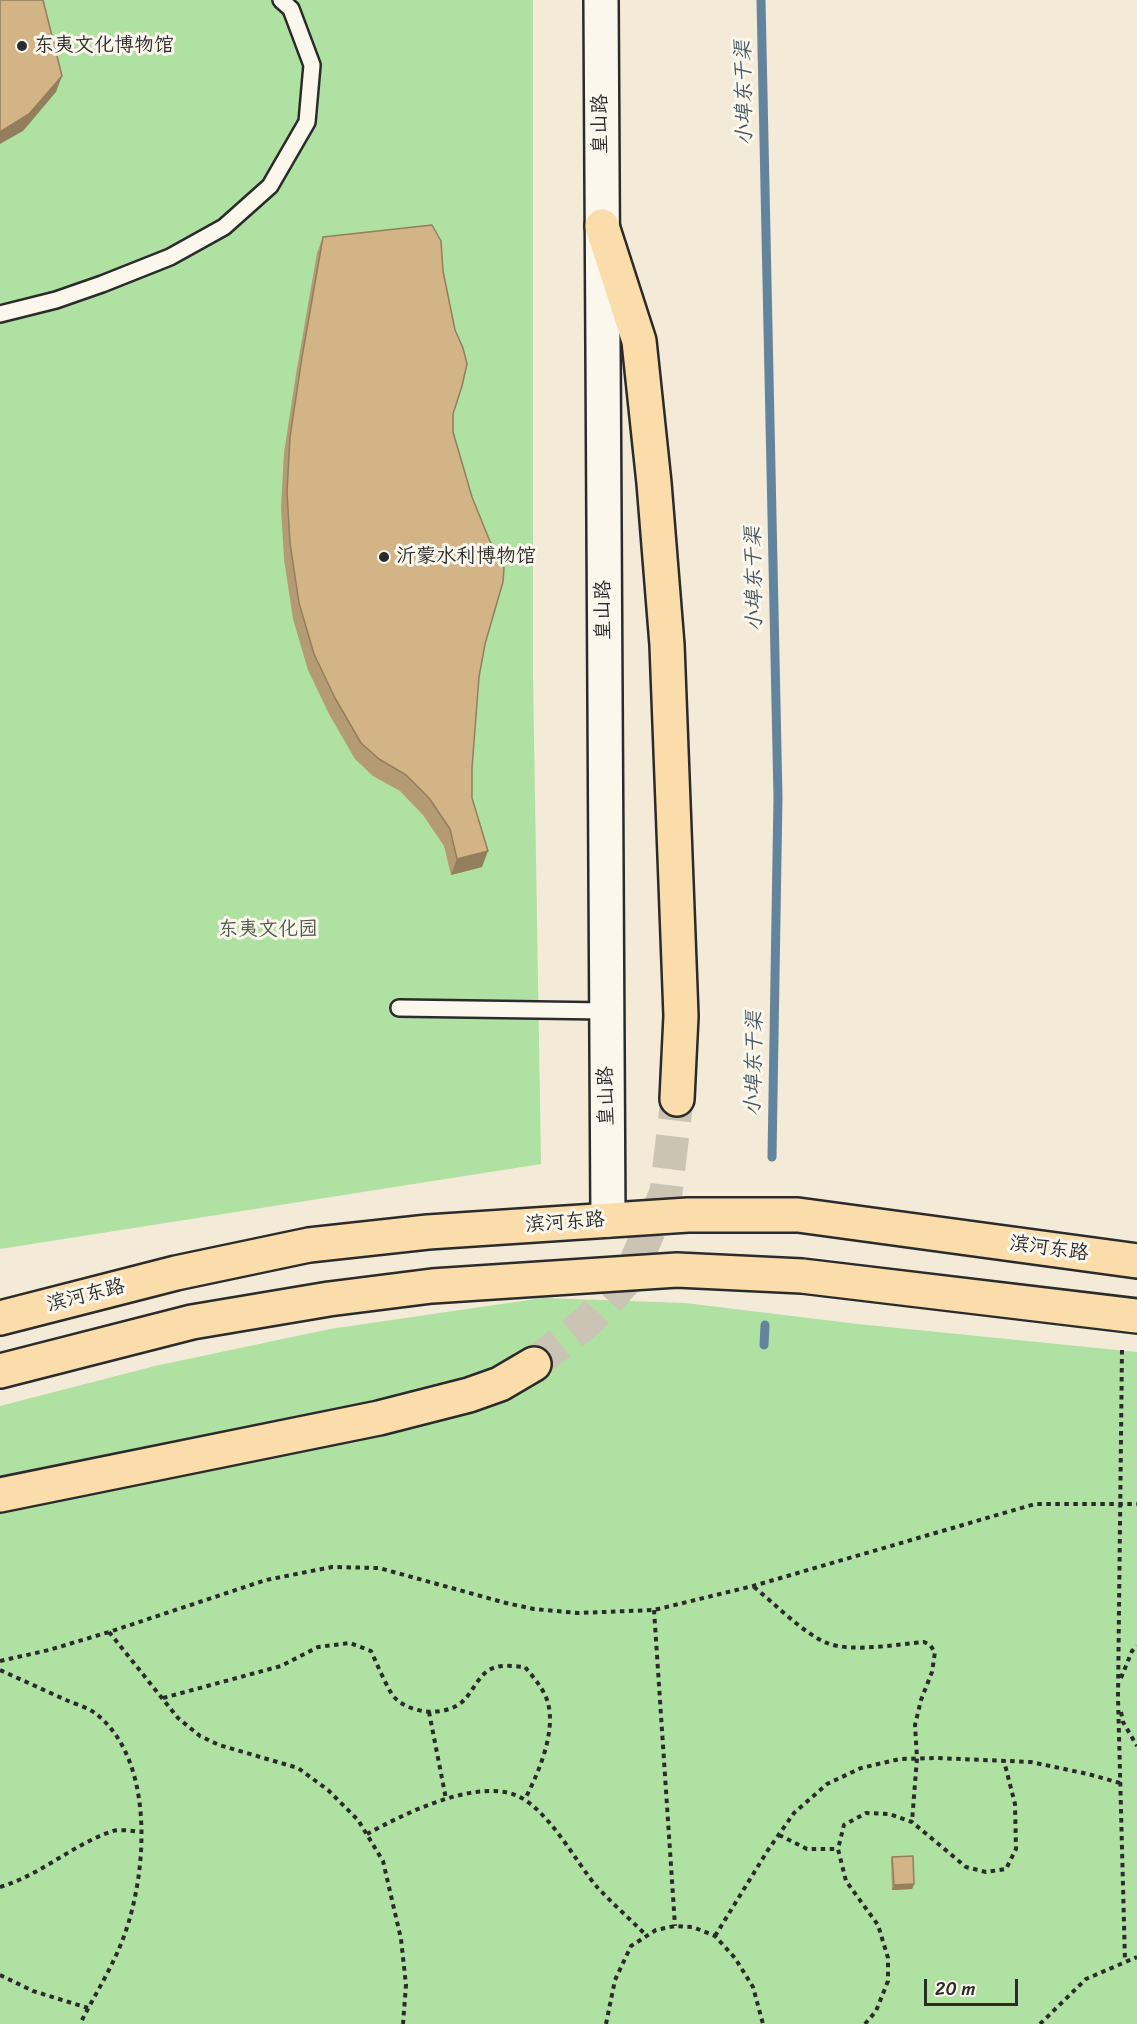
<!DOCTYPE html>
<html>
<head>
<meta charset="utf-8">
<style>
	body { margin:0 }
	#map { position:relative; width:1137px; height:2024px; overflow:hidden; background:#f3ead8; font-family:Sriracha,sans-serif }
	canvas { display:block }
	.scale { position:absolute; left:924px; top:1979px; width:94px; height:27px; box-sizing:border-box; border:3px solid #2b2b2b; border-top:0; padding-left:8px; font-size:18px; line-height:21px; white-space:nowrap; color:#2b2b2b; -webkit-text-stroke:4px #fbf7ec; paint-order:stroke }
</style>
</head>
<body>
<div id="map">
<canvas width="1137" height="2024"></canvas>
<div class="scale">20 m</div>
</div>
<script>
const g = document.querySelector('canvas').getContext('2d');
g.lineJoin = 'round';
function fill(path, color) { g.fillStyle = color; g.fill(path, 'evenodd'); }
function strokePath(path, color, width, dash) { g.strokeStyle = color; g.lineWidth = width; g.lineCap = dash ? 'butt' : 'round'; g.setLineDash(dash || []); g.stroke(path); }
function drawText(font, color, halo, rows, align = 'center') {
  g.font = font + ' Sriracha,"LXGW WenKai TC",sans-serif'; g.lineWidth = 6; g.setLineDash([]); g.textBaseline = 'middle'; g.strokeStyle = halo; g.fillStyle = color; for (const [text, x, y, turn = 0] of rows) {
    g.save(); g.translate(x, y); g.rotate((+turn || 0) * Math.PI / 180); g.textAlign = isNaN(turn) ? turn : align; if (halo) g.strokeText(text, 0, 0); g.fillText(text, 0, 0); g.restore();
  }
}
fill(new Path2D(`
	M0,0H533V676L541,1164L0,1249Z
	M543,1298L685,1303L858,1324L1137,1352V2024H0V1406L155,1366L330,1329Z`), '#aee1a2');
strokePath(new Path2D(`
	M761,0L778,797L772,1157
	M764,1345L765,1325`), '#63849c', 9);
strokePath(new Path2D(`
	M534,1364L589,1320L629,1277L666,1192L677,1099`), '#cbc4b5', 33, [33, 16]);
const lane = new Path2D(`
	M0,314L56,300L102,284L170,257L224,227L270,186L307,122L312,65L291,9L281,0
	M399,1008L606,1011`);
const secondary = new Path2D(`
	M601,0L608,1220`);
const primary = new Path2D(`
	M602,226L639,341L654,483L667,645L675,856L681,1016L677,1099
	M0,1318L176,1273L309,1245L428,1232L688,1215H798L1137,1261
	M0,1371L192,1322L329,1299L432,1286L677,1270L802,1276L1137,1316
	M0,1495L379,1418L469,1395L500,1384L534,1364`);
strokePath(lane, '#2b2b2b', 20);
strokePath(secondary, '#2b2b2b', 38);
strokePath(primary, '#2b2b2b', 38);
strokePath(new Path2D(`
	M1122,1350L1118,1697L1125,1961
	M754,1587C774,1603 804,1634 827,1643C853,1653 897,1644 924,1642L930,1645L935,1652L932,1672L921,1700L915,1725L917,1758L912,1822
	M654,1610L675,1926
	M109,1632L178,1718L200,1736L219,1745L298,1768L328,1790L358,1820L383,1861L401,1939L406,1985L403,2024
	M0,1661L49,1650L109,1632L266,1580L332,1567L379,1568L506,1603L534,1609L578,1613L654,1610L753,1586L1035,1504H1137
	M0,1670C22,1680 44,1690 66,1700C75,1704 87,1707 95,1713C159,1762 147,1887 118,1951C107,1976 92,2000 80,2024
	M1121,1678L1132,1651L1137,1646
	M163,1698L281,1666L318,1647L350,1643L371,1651C376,1662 388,1690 394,1697C410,1714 444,1717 462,1702C471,1694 476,1681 485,1673C496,1663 512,1666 525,1667C534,1678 544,1689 548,1703C556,1733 538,1774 525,1799
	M429,1712L446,1799
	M1121,1712L1123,1722L1137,1746
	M367,1834C404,1814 466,1783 509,1793C545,1801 575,1862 598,1888C614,1905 631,1920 647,1936
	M779,1835L807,1849H838
	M0,1887C41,1875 73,1844 113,1831C121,1829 133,1831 141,1832
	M715,1936L768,1850L794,1813L827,1784L861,1768L900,1759L936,1758L1031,1762L1088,1774L1120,1783
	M0,1975L33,1991L88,2008
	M606,2024L615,1980L631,1946L656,1930L675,1926L693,1927L715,1936L735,1958L753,1987L763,2024
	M865,2024L876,2011L888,1981V1958L878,1925L846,1881L838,1849L844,1825L866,1813L889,1814L912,1822L966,1867L986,1872L1006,1869L1016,1849L1015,1804L1004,1761
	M1040,2024L1086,1979L1137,1957`), '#2b2b2b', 4, [4.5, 4.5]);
strokePath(lane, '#fbf7ec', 15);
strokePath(secondary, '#fbf7ec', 33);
strokePath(primary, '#faddab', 33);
fill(new Path2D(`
	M323,237L453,414V432L485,644L479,677L472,768V798L482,867L451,875L444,846L423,815L400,791L373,776L355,759L329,714L308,670L293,619L284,559L281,508L284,453L296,374L317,253Z
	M892,1857L914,1884L912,1889L892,1890L891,1861Z`), '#b59b73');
fill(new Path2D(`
	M62,76L56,92L23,131L0,144V132Z
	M488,851L482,867L451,875L457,859Z
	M914,1884L912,1889L892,1890L894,1885Z`), '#937e5e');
const building = new Path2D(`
	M0,0H43L62,76L29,114L0,132Z
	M432,225L441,241L443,271L455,330L463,348L467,364L462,386L453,414V432L472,497L489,539L504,568L503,582L485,644L479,677L472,768V798L488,851L457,859L450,829L429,798L406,775L379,759L361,743L335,698L314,654L299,603L290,543L287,492L290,437L302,357L323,237Z
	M913,1856L914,1884L894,1885L892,1857Z`);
fill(building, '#d2b486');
strokePath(building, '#937e5e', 1.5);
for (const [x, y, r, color] of [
	[22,46,6,"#2b2b2b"],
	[384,557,6,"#2b2b2b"]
]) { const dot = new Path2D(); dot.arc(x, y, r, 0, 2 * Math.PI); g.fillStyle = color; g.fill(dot); strokePath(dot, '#fbf7ec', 2); }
drawText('20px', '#2b2b2b', '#fbf7ec', [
	["东夷文化博物馆",34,46],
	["沂蒙水利博物馆",396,557]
], 'left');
drawText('20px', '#2b2b2b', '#fbf7ec', [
	["皇山路",601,124,-90],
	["皇山路",604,610,-90],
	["皇山路",607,1096,-91],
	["滨河东路",565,1223,-4],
	["滨河东路",1049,1249,8],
	["滨河东路",86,1296,-14]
]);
drawText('20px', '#4c5849', '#fbf7ec', [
	["东夷文化园",268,930]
]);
drawText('italic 21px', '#475863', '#fbf7ec', [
	["小埠东干渠",745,93,-91],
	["小埠东干渠",755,579,-91],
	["小埠东干渠",755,1064,-89]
]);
</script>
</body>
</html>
